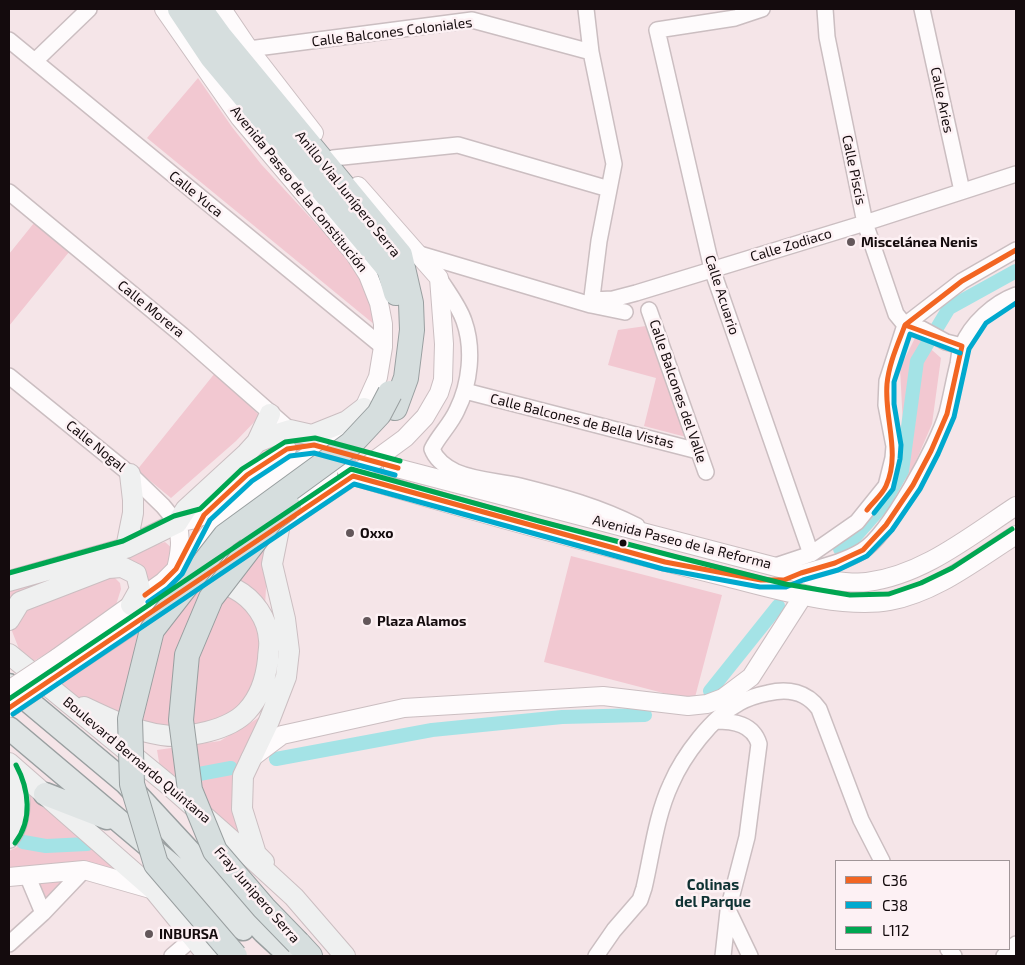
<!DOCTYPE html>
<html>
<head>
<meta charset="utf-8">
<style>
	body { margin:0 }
	#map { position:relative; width:1025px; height:965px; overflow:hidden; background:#f5e5e8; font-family:"Exo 2",sans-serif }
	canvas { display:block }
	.frame { position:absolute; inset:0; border:10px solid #140b0d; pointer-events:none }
	.legend { position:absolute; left:835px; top:860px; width:175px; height:90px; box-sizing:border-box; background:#fdf1f4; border:1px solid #a09598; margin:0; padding:6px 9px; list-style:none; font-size:15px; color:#140b0d }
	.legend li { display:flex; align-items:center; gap:10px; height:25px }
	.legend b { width:25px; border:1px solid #a09598 }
</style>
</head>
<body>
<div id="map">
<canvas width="1025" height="965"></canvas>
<div class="frame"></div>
<ul class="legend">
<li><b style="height:6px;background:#f26522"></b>C36</li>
<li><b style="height:6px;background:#00a9ce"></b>C38</li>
<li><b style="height:6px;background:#00a651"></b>L112</li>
</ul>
</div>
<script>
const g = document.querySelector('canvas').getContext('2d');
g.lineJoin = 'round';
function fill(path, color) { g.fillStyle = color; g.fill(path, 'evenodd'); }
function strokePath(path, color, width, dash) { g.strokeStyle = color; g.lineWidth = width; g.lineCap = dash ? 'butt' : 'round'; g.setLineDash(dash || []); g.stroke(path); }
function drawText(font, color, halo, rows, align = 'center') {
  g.font = font + ' "Exo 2",sans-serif'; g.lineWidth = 5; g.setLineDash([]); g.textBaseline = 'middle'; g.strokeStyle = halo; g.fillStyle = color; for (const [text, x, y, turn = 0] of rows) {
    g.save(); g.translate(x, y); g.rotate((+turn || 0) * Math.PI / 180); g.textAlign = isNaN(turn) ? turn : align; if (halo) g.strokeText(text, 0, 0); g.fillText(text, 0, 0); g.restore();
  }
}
fill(new Path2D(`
	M198,78L232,127L261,164L350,261L364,284L375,325L147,138Z
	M34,223L69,252L9,326V254Z
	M646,326L686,437L644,426L656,378L608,365L618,330Z
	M916,336L941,358L932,424L906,484L900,368Z
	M215,373L260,416L236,441L171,498L137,470Z
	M269,541L265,605L211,578Z
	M165,542L175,551L170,568L147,589L124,564L9,613V591Z
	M571,556L722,595L694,701L544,662Z
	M113,576L120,583L121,589L116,605L52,651L32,662L21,654L10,626L14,616L103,578Z
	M198,581L257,607L266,670L227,726L136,730L47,681Z
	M260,717L234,775L232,806L243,839L161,774L157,750L220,741Z
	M28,794L129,875L9,872V851L17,847Z
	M84,870L43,913L27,875Z`), '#f2c8d1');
strokePath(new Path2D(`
	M840,549L852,540L882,506L902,471L917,361L949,308L1016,271
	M710,691L778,606
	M276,759L432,730L562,717L645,715
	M183,777L231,768
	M23,842L46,846L87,844`), '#a4e3e6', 14);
strokePath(new Path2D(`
	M287,449L314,445L386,465`), '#d3c4c7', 18, [18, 9]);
const minor = new Path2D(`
	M586,9L591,52L614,164L599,241L591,305
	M762,9L735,18L657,30L712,269L811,554
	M825,9L827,37L865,223L896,314L905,325L922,329L946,342L962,346
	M922,9L962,191
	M9,40L383,347
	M249,49L472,20L591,52
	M35,61L89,9
	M333,158L458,145L609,189
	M9,192L182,335L290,430
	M416,253L591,305L625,312
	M439,278C447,291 459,306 464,321C474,349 470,384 457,410C451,424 439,435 432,449C436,460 446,467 456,472C477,481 499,481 520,486C560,496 600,507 637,526
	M592,300L613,299L636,293L865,223L1016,174
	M649,310L706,472
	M905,325L962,281L1016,250
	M9,376L130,474L163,506L177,523
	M465,391L698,451
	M775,566L811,554L857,522L886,486L893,458L894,446L886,405L887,381L905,325
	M801,573C821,567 844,562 862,551C889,535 938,444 947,413C951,397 954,380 958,364C959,359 959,351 962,346C971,324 994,303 1016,295
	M715,721C734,721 753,724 759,744L747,837L728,910L750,956
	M27,875L43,913
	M9,944L43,913L84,870
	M948,949L954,956
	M172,956L193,938
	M596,956L614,930L640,900L644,888C652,854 656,816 671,784C683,756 712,717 739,703C748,698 758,695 768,693C788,688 807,692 819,709L861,820L882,861
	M723,956L728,911
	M1004,956L1016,944`);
const tertiary = new Path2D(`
	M222,9L249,49L314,133
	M344,442C337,456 342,467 353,476C475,512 598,546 722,576C771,588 841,610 890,601C937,592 976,560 1016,535
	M393,467L822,579C837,581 852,584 867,582C923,575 970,536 1016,506
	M294,501L322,482L328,476V469L319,456
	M281,524L353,476L405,438L425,417L439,393L443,380L444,344L439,278L358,186
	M176,569C180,553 182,539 177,523L191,520L204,515L247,475L287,449
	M194,583L241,551
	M57,658L163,582L199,546L227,511L245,496L305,458L345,429L364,408L378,377L383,347V324L379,303L368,275L354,253L240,118L164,9
	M47,682L169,601
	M250,759L282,735L404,708L603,696L688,706L707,704L723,698L751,677L803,596
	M9,877L84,870L154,890`);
const secondary = new Path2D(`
	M257,442L270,414
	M126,548L133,513V500L130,474
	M9,581L126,548L177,523L186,509L247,453L257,442L277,434L290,430L312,435L347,421L364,408
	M9,620L20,602L108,568L122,567L136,574L140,589L131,605
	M9,654L170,786L245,852L294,897L345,956
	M84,707C109,719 134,731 162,735C187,739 230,730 247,711C260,697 266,678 268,659C268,653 270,646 269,640C268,619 254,599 235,589C225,583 210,582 198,581
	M9,763L154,890L208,956
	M9,769C13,776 19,787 19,795C21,808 18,829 9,838
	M264,862L256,854L242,809L243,776L269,721L286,677L289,651L285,619L272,564L280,524`);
const primary = new Path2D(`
	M9,685L126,783L264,932L290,956
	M9,728L201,890L243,929
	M45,794L107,818`);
const trunk = new Path2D(`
	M180,9L212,57L389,269L396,293
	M200,9L221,38L400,255L411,303L412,330L406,378L395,408
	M298,943L310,956`);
strokePath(minor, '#cbbec1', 18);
strokePath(tertiary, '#cbbec1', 20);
strokePath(secondary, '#cbbec1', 22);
strokePath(primary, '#999fa0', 25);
strokePath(trunk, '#999fa0', 26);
strokePath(minor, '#fefbfc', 15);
strokePath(tertiary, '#fefbfc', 18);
strokePath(secondary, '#eff0f0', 20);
strokePath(primary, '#e0e5e5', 22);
strokePath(trunk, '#d6dede', 24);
const tertiaryBridge = new Path2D(`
	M9,690L57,658
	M9,708L47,682`);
const trunkBridge = new Path2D(`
	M289,507L271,520L211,598L187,655L181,720L190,790L215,851L264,908L298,943
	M235,956L156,864L132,784L130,719L152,630L225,536L351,444L379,414L390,393`);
strokePath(tertiaryBridge, '#cbbec1', 20, []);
strokePath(trunkBridge, '#999fa0', 26, []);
strokePath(tertiaryBridge, '#fefbfc', 18);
strokePath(trunkBridge, '#d6dede', 24);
strokePath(new Path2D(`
	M905,325L962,281L1016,250
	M867,510C873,502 882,495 886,486C901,453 884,418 887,384C889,363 898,344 905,325
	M145,595L163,582L176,569L204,515L247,475L287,449L314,445L398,468
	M9,708L353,476L665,562L761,580H784L801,573L835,563L863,550L886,525L913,485L931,451L947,414L962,346L905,325`), '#f26522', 5);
strokePath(new Path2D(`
	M874,513L893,489L900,459L901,445L894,404V382L910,334L960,353
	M148,602L168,588L182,574L210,520L252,481L290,456L314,453L395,475
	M13,714L354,484L663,569L760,587H786L803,580L838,570L867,556L892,530L920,489L938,454L954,417L969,349L986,323L1016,303`), '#00a9ce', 5);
strokePath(new Path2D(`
	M9,573L123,541L174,516L200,509L242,469L285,442L315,438L400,461
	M9,699L351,469L539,521L677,557L785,584L850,595L889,594L921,583L952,568L1012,529
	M15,843C33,820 29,789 16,765`), '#00a651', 5);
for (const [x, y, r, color] of [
	[851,242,5,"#63575a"],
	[350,533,5,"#63575a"],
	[623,543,4.5,"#140b0d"],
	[367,621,5,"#63575a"],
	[149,934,5,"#63575a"]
]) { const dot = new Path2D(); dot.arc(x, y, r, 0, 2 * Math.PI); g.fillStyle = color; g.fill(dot); strokePath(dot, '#fdf1f4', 2); }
drawText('14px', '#140b0d', '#fdf1f4', [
	["Calle Balcones Coloniales",392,32,-7],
	["Calle Aries",942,100,78],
	["Calle Piscis",854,170,78],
	["Avenida Paseo de la Constitución",299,189,51],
	["Calle Yuca",196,194,39],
	["Anillo Vial Junípero Serra",348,194,51],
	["Calle Zodiaco",791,245,-17],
	["Calle Acuario",722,295,72],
	["Calle Morera",151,309,39],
	["Calle Balcones del Valle",678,391,71],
	["Calle Balcones de Bella Vistas",582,421,14],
	["Calle Nogal",96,446,39],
	["Avenida Paseo de la Reforma",682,542,14],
	["Boulevard Bernardo Quintana",137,760,40],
	["Fray Junipero Serra",257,895,49]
]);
drawText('bold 14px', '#140b0d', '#fdf1f4', [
	["Miscelánea Nenis",861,242],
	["Oxxo",360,533],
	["Plaza Alamos",377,621],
	["INBURSA",159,934]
], 'left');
drawText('bold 15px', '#0f3233', '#fdf1f4', [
	["Colinas",713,885],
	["del Parque",713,902]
]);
</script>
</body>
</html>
